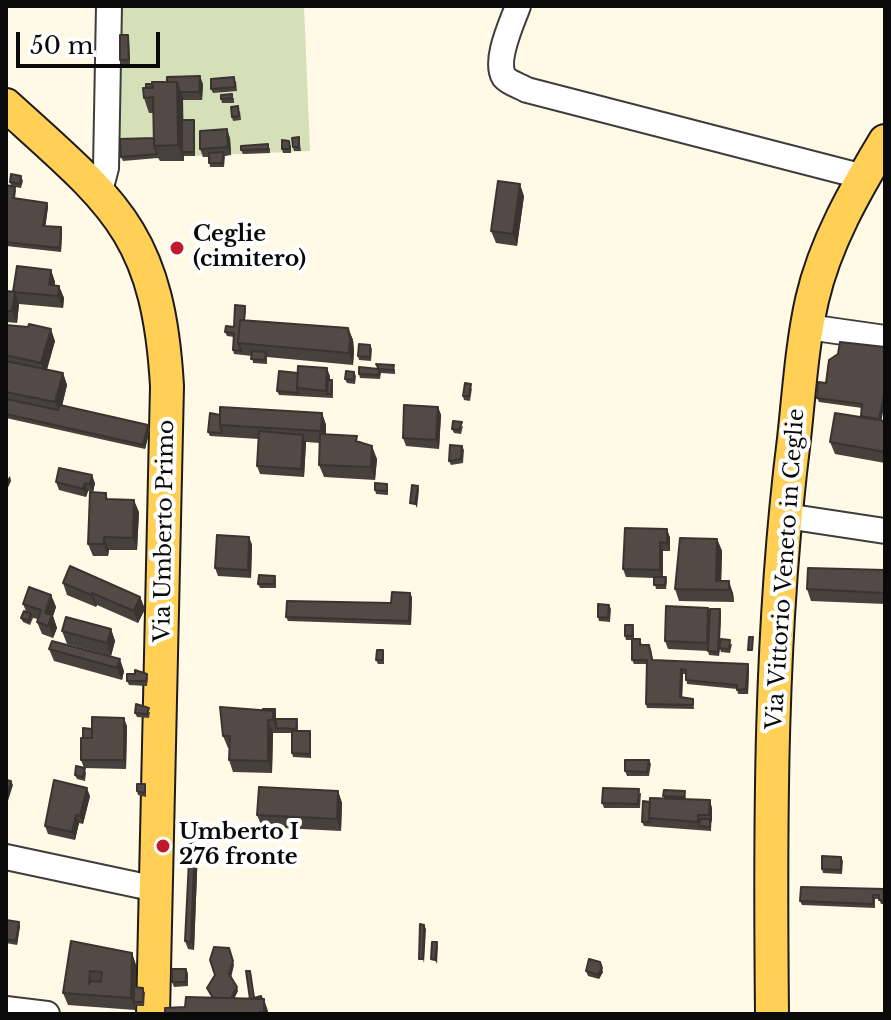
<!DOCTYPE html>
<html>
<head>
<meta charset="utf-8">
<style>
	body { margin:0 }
	#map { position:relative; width:891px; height:1020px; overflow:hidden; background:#fff9e6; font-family:"Libre Baskerville",serif }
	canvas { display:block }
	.frame { position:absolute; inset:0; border:8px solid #0a0a0a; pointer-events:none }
	.scale { position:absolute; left:16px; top:32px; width:144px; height:36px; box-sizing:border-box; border:4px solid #0a0a0a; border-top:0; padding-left:10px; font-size:24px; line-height:28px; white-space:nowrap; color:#0a0a0a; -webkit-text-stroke:6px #fff; paint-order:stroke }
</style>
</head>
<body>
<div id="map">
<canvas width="891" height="1020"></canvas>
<div class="frame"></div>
<div class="scale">50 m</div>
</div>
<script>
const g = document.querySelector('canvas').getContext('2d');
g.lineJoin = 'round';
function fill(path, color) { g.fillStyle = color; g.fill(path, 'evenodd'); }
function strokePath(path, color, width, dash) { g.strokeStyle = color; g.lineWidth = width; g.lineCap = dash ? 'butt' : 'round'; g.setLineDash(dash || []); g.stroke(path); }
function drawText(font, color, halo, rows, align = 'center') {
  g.font = font + ' "Libre Baskerville",serif'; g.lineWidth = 8; g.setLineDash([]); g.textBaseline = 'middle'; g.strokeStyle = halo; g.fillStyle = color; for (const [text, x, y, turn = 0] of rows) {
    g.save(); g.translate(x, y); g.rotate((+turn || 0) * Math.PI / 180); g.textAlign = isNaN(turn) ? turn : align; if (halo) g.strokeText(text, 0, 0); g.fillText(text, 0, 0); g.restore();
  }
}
fill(new Path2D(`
	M116,6H304L310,151L120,159Z`), '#d5e0b8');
const minor = new Path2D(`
	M518,6C512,23 494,60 504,77C509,83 520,86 527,90L864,177
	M100,191L106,168L109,6
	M808,327L885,338
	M786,516L885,531
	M6,857L156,889
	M6,1009L47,1014`);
const major = new Path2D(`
	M6,105C114,203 158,232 167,386L153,1014
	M772,1014C770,822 770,630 794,439C799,393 802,345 812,300C825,243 855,191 885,141`);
strokePath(minor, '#3d3d3d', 28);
strokePath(major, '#1b1b1b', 36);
strokePath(minor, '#fff', 24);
strokePath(major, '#ffcf56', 32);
fill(new Path2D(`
	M128,35L129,39L130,64H122L120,60Z
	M236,81L237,91L213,93L211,89Z
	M152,84H203L202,100H183V98V120L195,124V156H184V161H160L158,158L123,161L121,157L154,138L153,113H149L144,98L146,88Z
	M234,98V103H222L221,99Z
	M240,111L241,120L233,121L232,117Z
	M299,137L301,151H294L293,147Z
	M230,138L231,155L225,156L224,167H210L209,157H203L200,149Z
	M291,145V153H283L282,149Z
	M270,148V153L243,154L241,150Z
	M21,176L23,181L21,188L15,187L16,191L15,198L47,203L48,207L45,226L61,227L62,231L61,252L6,246V185L11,186L10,182Z
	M524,196L517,246L496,243L491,231Z
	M51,270L55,282V286H59L64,298L63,308L19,304L17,323L6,322V291L14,292Z
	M245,306L246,310L245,320L348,328L353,340L354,351L353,365L267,357V364L253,363L252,356L234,354L233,350L234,337L227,336L225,332L234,327Z
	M6,325L55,341L47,370L63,373L67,385L62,406L150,429L145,449L6,418Z
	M370,345L372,349L371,361L359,360L358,356Z
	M829,360L881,420L885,421V463L835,454L830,442L861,417L862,408L819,402L817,398L826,383Z
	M376,364L395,369V374L381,373L380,379L360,378L359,374L378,369Z
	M354,372L356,376L355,384L347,383L345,379Z
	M330,376V380H332L333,384V398L279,395L277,391Z
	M472,388L470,401L464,400L463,396Z
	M438,407L441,415L439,449L406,446L403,438Z
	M322,413L326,425V434L359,442L377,459L375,480L324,477L319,465L320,443L306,442L304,477L260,474L257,466L259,439L210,436L208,432L220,415Z
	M463,426L461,434L454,433L452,429Z
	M462,446L464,450L463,463L451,465L449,461Z
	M56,482L95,483L93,492L88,491L86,497L59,490Z
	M388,489V495L376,494L375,490Z
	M106,493L108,500L139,512L137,550H109L108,556H93L88,544Z
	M667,529L670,538V551H663V577H666L667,581L666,589H656L654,578L626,577L623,569Z
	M249,537L252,545L251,578L218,576L215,568Z
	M717,539L722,551L721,581L733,593L734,602L679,601L675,589Z
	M885,570V604L811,601L807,589Z
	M275,576L276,580V588H260L258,584Z
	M63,583L140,597L145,609L138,623L97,605L96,607L67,595Z
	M51,595L56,607L53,616L57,628L53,638L42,634L37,622L38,619L33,618L30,625L23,622L21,618L26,611L23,604Z
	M412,597L411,625L288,621L286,617L391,603Z
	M609,605L611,609L610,622L599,621L598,617Z
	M708,608L709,612L721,613L720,645L732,644L730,653L721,652L720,649L719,656L709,655L708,651L668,649L665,641Z
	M633,625L634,630V639H640L642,645L651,649L653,660L749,668L748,694H738L737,689L687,684L686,674H683L682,698L693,699L694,709L647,708L646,704L647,664H634L632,660V640H626L625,636Z
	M111,629L115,641L111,656L67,644L62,631Z
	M52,641L124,671L122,680L54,661L49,649Z
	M384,654V664H378L376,660Z
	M147,674L148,678L147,686L129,685L127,681Z
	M150,712L149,718L137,717L135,713Z
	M276,713V719H297L298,724V731L311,735V758L293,757L292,753V733H273L272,773L233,772L229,760V748H228L223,736Z
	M127,726L126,769L84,768L86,773L85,781L77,779L75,775L84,768L81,760L83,738L92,729Z
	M649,760L651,764L649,776H627L625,771Z
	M145,784L146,788V797L138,795L137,791Z
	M338,791L342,803L341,831L262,827L257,815Z
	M685,791L686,799L710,800L712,809L711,831L644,826L642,822L650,802L664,798L663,796Z
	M641,793L640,808H604L602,803Z
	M90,796L83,824L79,823L75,840L48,834L45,826Z
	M198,848L194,950L188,949L185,941Z
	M841,857L843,861L842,874L823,873L822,869Z
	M885,889V904H881L879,899H875V908L802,905L800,901Z
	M6,920L19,922L20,926L17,945L6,943Z
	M71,941L132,953L136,965V987L145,992L144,1006H135V1010L68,1005L63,993Z
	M186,969L188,973V986L174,987L172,982Z
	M586,971L603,972L599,979L588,976Z`), '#47403c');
fill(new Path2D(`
	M200,76L203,84L202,100L199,92Z
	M177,82L183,98L184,152H182L184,161L178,145Z
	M194,120L195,124V156L194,152Z
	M227,129L230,138L231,155L228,147Z
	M520,184L524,196L517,246L513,234Z
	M47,203L48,207L45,230L43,226Z
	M61,227L62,231L61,252L60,248Z
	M51,270L55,282L54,297L49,285Z
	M59,286L64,298L63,308L58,296Z
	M15,292L19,304L17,323L12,311Z
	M348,328L353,340L354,351L353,365L349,353Z
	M51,329L55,341L45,375L41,363Z
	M327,368L330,376L329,394H327L329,399L326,391Z
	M63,373L67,385L60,414L55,402Z
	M885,391V402L881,423L879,419Z
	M438,407L441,415L439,449L436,440Z
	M322,413L326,425L325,444L321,431Z
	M148,425L150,429L145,449L143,445Z
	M303,435L306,443L304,477L301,469Z
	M372,446L377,459L375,480L371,467Z
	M92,475L95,483L93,492L90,484Z
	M10,476L11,481L6,492V481Z
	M85,483L88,491L86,497L83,489Z
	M418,486L419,490L417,508L415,504Z
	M134,500L139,512L137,550L133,538Z
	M667,529L670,538V551L667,543Z
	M104,537L109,550L108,556L104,544Z
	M249,537L252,545L251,578L248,570Z
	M717,539L722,551L721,590L716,581Z
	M660,542L663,551L662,578L660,570Z
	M729,581L733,593L734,602L729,590Z
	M92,593L97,605L96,607L91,595Z
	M410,593L412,597L411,625L409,621Z
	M51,595L56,607L53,616L57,628L53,638L45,613Z
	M140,597L145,609L138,623L134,611Z
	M720,609L721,613L719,656L718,652Z
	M111,629L115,641L111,656L107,643Z
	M120,659L124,671L122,680L117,668Z
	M748,664L749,668L748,694L746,689Z
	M681,669L683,674L682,702L680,697Z
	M275,709L276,713V728L273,720V711Z
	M124,718L127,726L126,769L124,760Z
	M268,720L273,733L272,773L268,761Z
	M310,731L311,735V758L310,754Z
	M11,781L13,785L6,807V798Z
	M87,788L90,796L83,824L80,816Z
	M338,791L342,803L341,831L337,819Z
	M710,800L712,809V823L709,815Z
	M76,815L79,823L75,840L72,832Z
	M195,840L198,848L194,950L191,942Z
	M19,922L20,926L17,945L16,941Z
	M424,925L426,929L424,963L423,959Z
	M437,942L438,946L437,964L435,960Z
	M229,948L234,965L231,978L229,974Z
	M132,953L136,965V1002H134L135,1010L131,998Z
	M602,968L603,972L599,979L598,975Z
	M237,987L238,991L229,1010L228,1006Z
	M264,999L268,1011V1014H264Z`), '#3a3431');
const building = new Path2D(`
	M120,35H128L129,60H120Z
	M200,76L199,92H180L177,82H167V77Z
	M234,77L235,87L211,89V79Z
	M152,82H177L178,145L154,146L153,97L144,98L143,88H153Z
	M146,84H152L153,88H146Z
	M232,94V98L221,99V95Z
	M238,106L239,116L232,117L231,107Z
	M182,120H194V152H182Z
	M227,129L228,147L200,149V131Z
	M299,137V147H293L292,138Z
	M154,138V146L157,154L121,157L120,139Z
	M282,140L289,141L290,149H282Z
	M268,144V149L241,150V146Z
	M223,152V163H209V153Z
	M11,174L21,176L20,184L10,182Z
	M498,181L520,184L513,234L491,231Z
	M6,185L15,187L13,198L47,203L43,226L61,227L60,248L6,242Z
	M17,266L51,270L49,285L59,286L58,296L13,292Z
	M6,291L15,292L12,311H6Z
	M235,305L245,306L244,320H240L238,343L241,351L233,350L234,333L225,332L226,326L234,327Z
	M240,320L348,328L350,339L349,353L238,343Z
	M29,324L51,329L41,363L6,355V325L28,327Z
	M840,342L885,347V391L879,419L861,416L862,404L817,398L818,382L826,383L829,360L838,354Z
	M359,344L370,345V357L358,356Z
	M252,351L266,352L265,360L251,359Z
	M6,361L63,373L55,402L6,392Z
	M376,364L394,365L393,370L379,369V375L359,374V367L379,369Z
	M298,366L327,368L326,391L297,388Z
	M279,371L298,373L297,388L298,393L277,391Z
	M346,371L354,372V380L345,379Z
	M328,380H332L331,394H327Z
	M465,383L471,384L469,396H463Z
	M6,399L58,410L60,405L148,425L143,445L6,414Z
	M404,405L438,407L436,440L403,438Z
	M220,407L322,413L321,431L220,425Z
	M210,413L220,415V425L222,433L208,432Z
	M835,413L885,421V452L830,442Z
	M453,421L462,422L459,430L452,429Z
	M259,431L303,435L301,469L257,466Z
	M320,434L357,436L356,441L372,446L371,467L319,465Z
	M450,445L462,446L461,459L449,461Z
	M59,468L92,475L90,484L85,483L83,489L56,482Z
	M375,483L387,484V491L375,490Z
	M412,485L418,486L415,504L410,503Z
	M90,492L106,493V499L134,500L133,538L104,537V544H88Z
	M625,528L667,529V543L660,542V570L623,569Z
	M217,535L249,537L248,570L215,568Z
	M680,538L717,539L716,581H729V590L675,589Z
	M70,566L140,597L134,611L92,593L91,595L63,583Z
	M808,568L885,570V593L807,589Z
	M259,575L275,576L274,584H258Z
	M654,577H666L665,585H654Z
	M29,587L51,595L45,613L52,615L48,626L37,622L41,610L23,604Z
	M392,592L410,593L409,621L286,617L287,601L391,603Z
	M598,604L609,605L608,618L598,617Z
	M666,606L708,608L707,643L665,641Z
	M710,609H720L718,652L708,651Z
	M24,611L31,614L28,621L21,618Z
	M66,617L111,629L107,643L62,631Z
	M625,625H633L632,636H625Z
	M749,637H753L752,650H748Z
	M632,639H640V645H649L652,660L748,664L746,689L737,690V685L686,680V670L681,669L680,697L693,699V705L646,704L647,660H632Z
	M721,639L730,640L729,649L719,648Z
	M52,641L120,659L117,668L49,649Z
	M377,650H383V660H376Z
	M135,670L147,674L146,681H127V674H135Z
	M136,704L149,708L147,714L135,713Z
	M220,707L273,711V720H268V761L229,760L230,736H223Z
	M263,709H275V715L273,711L263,710Z
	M92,717L124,718V760H81V738H92Z
	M276,719H297L296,729L276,728Z
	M83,728L92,729V738H83Z
	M292,731H310V754L292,753Z
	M625,760H649L647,772L625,771Z
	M76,766L85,768L83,777L75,775Z
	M6,780L11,781L6,798Z
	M54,780L87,788L80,816L76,815L72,832L45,826Z
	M137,784H145V793L137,791Z
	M259,787L338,791L337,819L257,815Z
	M603,788L639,789L638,804L602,803Z
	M664,790L685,791L684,797L663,796Z
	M650,798L710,800L709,815H698V822L649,818Z
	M643,801L650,802L649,818L650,822H642Z
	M700,819H710V827L699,826Z
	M190,840H195L191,942L185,941Z
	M822,856L841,857V870L822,869Z
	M801,887L885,889V900H879V895H873V904L800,901Z
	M6,920L19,922L16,941L6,939Z
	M420,924L424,925L423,959H419Z
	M71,941L132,953L131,998L63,993ZM90,971L102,972L101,982L91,981L89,984Z
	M432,942H437L435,960L431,959Z
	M214,947L229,948L233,961L229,974L237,987L231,998H213L207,988L215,975L210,960Z
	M589,959L600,962L602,968L598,975L586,971Z
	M172,969H186V982H172Z
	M246,971H250L254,998L261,996L262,999H250Z
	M134,987L143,988V1002H134Z
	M186,997L264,999V1012H260V1014H165V1008L185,1007Z`);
fill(building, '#534a46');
strokePath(building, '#3a3431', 2);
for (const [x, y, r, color] of [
	[177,248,8,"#c01b2a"],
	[163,846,8,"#c01b2a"]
]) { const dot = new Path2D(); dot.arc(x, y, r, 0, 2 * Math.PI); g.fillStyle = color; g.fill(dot); strokePath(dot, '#fff', 3); }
drawText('bold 22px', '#0a0a0a', '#fff', [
	["Ceglie",193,235],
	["(cimitero)",193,260],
	["Umberto I",179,833],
	["276 fronte",179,858]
], 'left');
drawText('22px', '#0a0a0a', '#fff', [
	["Via Umberto Primo",165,531,-89],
	["Via Vittorio Veneto in Ceglie",786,569,-86]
]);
</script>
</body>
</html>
